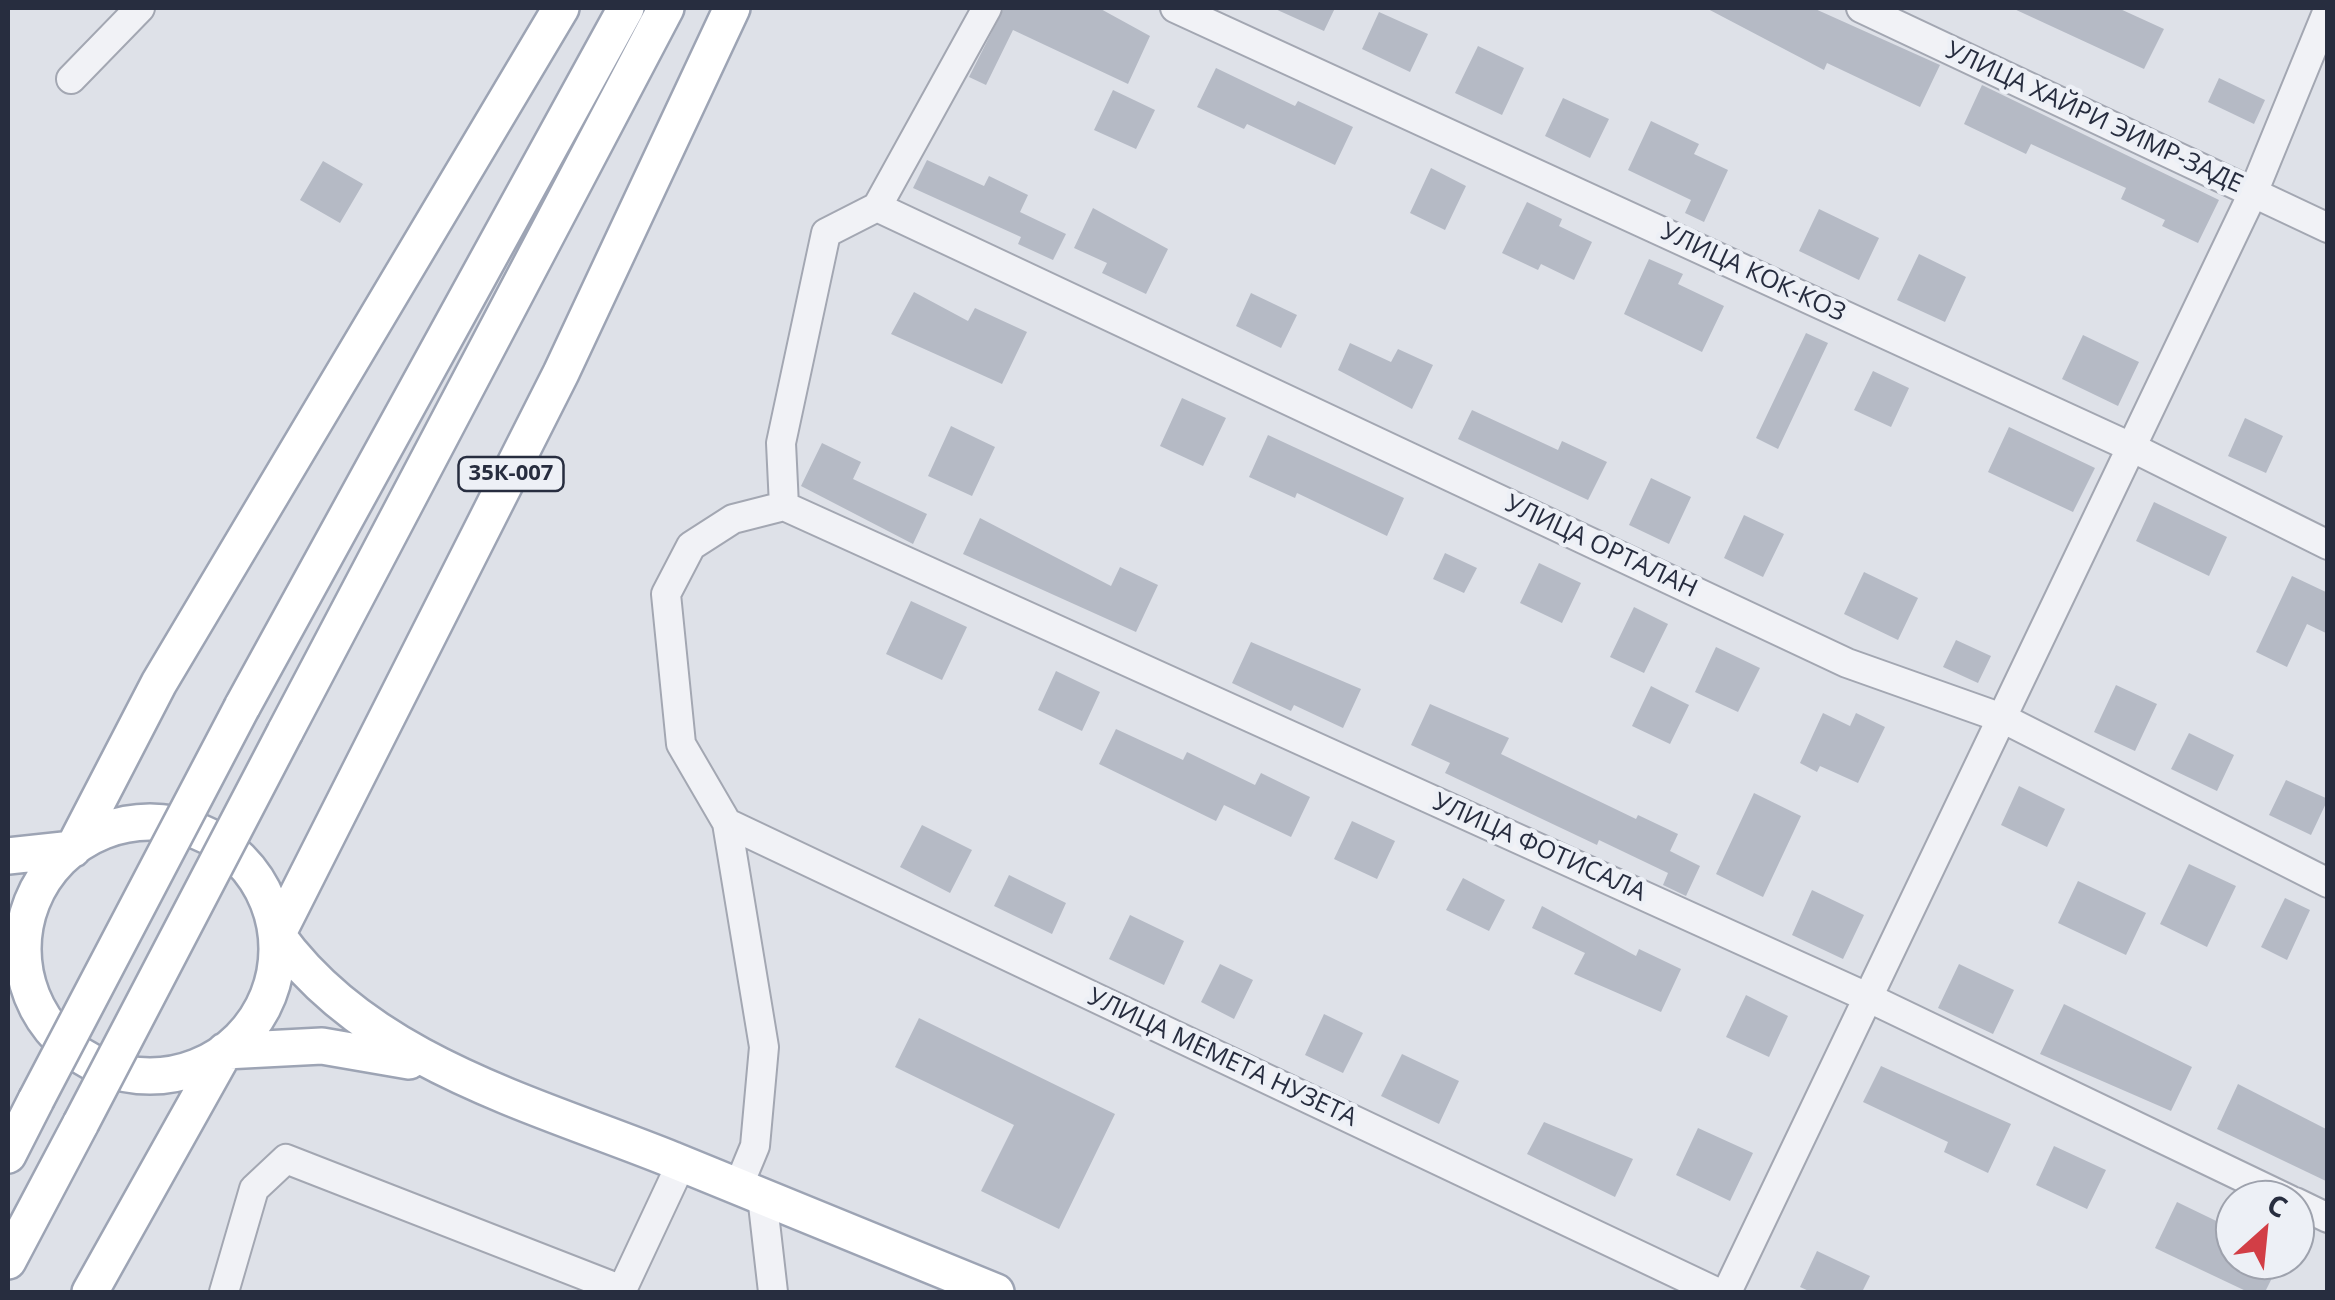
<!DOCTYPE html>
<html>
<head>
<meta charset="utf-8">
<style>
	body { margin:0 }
	#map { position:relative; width:2335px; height:1300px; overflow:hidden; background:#dee1e8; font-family:"Open Sans",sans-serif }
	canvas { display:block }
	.frame { position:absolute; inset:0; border:10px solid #272d3f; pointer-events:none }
	.north { position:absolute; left:2215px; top:1180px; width:100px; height:100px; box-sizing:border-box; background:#edf0f6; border:2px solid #9ea2ad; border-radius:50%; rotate:27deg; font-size:28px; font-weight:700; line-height:40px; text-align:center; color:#272d3f }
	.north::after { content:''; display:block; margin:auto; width:35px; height:45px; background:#d23e46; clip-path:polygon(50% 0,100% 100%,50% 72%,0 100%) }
</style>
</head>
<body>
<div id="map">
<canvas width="2335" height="1300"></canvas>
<div class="frame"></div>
<div class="north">С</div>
</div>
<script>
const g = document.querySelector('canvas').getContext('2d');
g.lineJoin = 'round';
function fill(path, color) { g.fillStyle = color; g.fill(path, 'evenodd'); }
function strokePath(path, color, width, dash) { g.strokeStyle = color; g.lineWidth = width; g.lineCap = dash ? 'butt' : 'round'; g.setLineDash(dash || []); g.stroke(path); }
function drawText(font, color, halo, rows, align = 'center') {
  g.font = font + ' "Open Sans",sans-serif'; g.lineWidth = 9; g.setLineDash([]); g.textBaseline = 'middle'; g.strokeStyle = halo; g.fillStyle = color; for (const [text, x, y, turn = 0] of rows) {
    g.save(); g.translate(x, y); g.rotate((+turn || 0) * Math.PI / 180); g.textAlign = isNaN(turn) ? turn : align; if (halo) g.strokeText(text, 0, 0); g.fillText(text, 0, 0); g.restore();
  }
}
fill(new Path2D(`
	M1004,8H1099L1150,36L1128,84L1013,30L986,85L969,77Z
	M1273,8H1335L1324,31Z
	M1706,8H1813L1940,65L1920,107L1827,63L1824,70Z
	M2012,8H2118L2164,29L2144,69Z
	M1379,12L1428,34L1410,72L1362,49Z
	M1478,46L1524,68L1502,115L1455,93Z
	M1216,68L1295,106L1298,101L1353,127L1335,165L1247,124L1244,129L1197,107Z
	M2219,78L2265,100L2254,124L2208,102Z
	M1982,85L2219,200L2198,243L2162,226L2165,220L2121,199L2126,188L2031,144L2026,154L1964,124Z
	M1113,90L1155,110L1136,149L1094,130Z
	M1563,98L1609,119L1590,158L1545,136Z
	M1651,121L1699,144L1694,154L1728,170L1704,222L1685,213L1691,200L1628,170Z
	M927,160L984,186L989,176L1028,195L1020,212L1066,234L1053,260L1018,244L1021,237L913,188Z
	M323,161L363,184L340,223L300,200Z
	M1431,168L1466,186L1445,230L1410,213Z
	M1527,202L1562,219L1559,226L1592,242L1574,280L1541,264L1538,270L1502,253Z
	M1093,208L1168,249L1146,294L1102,273L1107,263L1074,248Z
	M1819,209L1879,238L1859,280L1799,251Z
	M1919,254L1966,277L1945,322L1897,300Z
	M1649,259L1683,274L1678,284L1724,306L1702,352L1624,314Z
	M914,292L968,321L975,308L1027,332L1002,384L891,334Z
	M1251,293L1297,315L1281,348L1236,326Z
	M1806,333L1828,343L1778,449L1756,438Z
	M2083,335L2139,362L2118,406L2062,379Z
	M1350,343L1391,362L1398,349L1433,365L1412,409L1338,370Z
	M1873,371L1909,388L1891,427L1854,410Z
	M1182,398L1226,418L1203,466L1160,446Z
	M1472,410L1558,450L1562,441L1607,462L1588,500L1458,439Z
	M2245,418L2283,436L2266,473L2228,456Z
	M951,426L995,447L972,496L928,476Z
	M2009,427L2095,468L2073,512L1988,472Z
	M1268,435L1404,498L1387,536L1297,493L1295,498L1249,477Z
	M822,443L861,462L853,479L927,514L913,544L801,486Z
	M1651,478L1691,497L1669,544L1629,525Z
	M2154,502L2227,537L2209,576L2136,541Z
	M1744,515L1784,534L1763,577L1724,558Z
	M980,518L1111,586L1120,567L1158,585L1136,632L963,554Z
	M1445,553L1477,568L1464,593L1433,579Z
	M1539,563L1581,583L1562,623L1520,603Z
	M1864,572L1918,598L1898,640L1844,614Z
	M2292,576L2328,593V634L2307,624L2287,667L2256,652Z
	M911,601L967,627L942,680L886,654Z
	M1634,607L1668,624L1644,673L1610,657Z
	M1956,640L1991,656L1978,683L1943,667Z
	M1251,642L1361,689L1343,728L1294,705L1291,711L1232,683Z
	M1716,647L1760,668L1738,712L1695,692Z
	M1056,671L1100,692L1082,731L1038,710Z
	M2116,685L2157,704L2135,751L2094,732Z
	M1651,686L1689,705L1670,744L1632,726Z
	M1430,704L1509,738L1501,754L1636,819L1638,815L1678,834L1670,851L1700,866L1686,896L1663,885L1668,873L1599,840L1597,845L1445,773L1450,763L1411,745Z
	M1823,713L1850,726L1856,713L1885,727L1858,783L1820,766L1817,772L1800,763Z
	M1116,729L1183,760L1187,752L1255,785L1261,773L1310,797L1291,837L1224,805L1216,821L1099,764Z
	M2189,733L2234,755L2217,791L2171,769Z
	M2286,780L2328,799L2311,835L2269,815Z
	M2019,786L2065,809L2047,847L2001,825Z
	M1754,793L1801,816L1763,897L1716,874Z
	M1352,821L1395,841L1377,879L1334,859Z
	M922,825L972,850L950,893L900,867Z
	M2189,864L2236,886L2207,947L2160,924Z
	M1009,875L1066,903L1052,934L994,906Z
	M1463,878L1505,900L1489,931L1446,910Z
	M2078,881L2146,913L2126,955L2058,923Z
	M1812,890L1864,915L1843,959L1792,935Z
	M2285,898L2310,910L2287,960L2261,947Z
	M1542,906L1636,956L1639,949L1681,969L1661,1012L1574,974L1585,953L1532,928Z
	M1130,915L1184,941L1164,985L1109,959Z
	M1220,964L1253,980L1234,1019L1201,1002Z
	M1959,964L2014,990L1993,1034L1938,1008Z
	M1746,995L1788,1016L1769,1057L1726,1037Z
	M2064,1004L2192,1067L2171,1111L2040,1054Z
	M1324,1014L1363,1033L1343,1073L1305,1055Z
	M919,1018L1115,1114L1059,1229L981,1191L1014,1125L895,1067Z
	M1402,1054L1459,1081L1439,1124L1381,1096Z
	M1881,1066L2011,1124L1988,1173L1944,1152L1948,1142L1863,1102Z
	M2238,1084L2328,1130V1182L2217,1129Z
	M1544,1122L1633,1159L1615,1197L1527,1154Z
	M1698,1128L1753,1153L1730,1201L1676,1175Z
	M2054,1146L2106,1170L2087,1209L2036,1185Z
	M2177,1202L2235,1230V1260H2281L2265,1292H2248L2155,1248Z
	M1817,1251L1870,1276L1862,1292H1811L1800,1287Z`), '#b5bac5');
const minor = new Path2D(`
	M1175,8L2133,448L2328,545
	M1861,8L2328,228
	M71,79L140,8
	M877,207L1847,663L2002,718L2328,883
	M784,506L1867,997L2290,1200
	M727,823L1716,1292
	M738,1187L755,1146L764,1047L727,823L681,744L666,594L691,546L733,519L784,506L781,443L826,233L877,207L987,8
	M762,1196L773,1292
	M2295,1202L2328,1218
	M224,1292L254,1189L286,1159L622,1290
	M621,1292L681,1164
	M1727,1292L2253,193L2328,10`);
const major = new Path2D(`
	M732,8L561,373L277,935C368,1062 534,1104 673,1160C781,1204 889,1248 996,1292
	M242,707L626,8
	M285,732L666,8
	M23 949a127 127 0 1 1 254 0a127 127 0 1 1-254 0Z
	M8,856L73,849L159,683L561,8
	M8,1155L36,1100
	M8,1261L81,1123
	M90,1292L225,1051L322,1046L409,1061`);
strokePath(minor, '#a3a7b2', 32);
strokePath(major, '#9da4b4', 40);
strokePath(minor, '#f1f2f6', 28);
strokePath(major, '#fff', 35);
const majorBridge = new Path2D(`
	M36,1100L242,707
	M81,1123L285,732`);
strokePath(majorBridge, '#9da4b4', 40, []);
strokePath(majorBridge, '#fff', 35);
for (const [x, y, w] of [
	[511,474,105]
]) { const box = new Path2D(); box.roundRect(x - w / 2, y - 17, w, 34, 8); g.fillStyle = '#edf0f6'; g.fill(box); strokePath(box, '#272d3f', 2.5); }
drawText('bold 22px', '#272d3f', null, [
	["35К-007",511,474]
]);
drawText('25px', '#272d3f', '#edf0f6', [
	["УЛИЦА ХАЙРИ ЭИМР-ЗАДЕ",2094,118,25],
	["УЛИЦА КОК-КОЗ",1753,273,25],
	["УЛИЦА ОРТАЛАН",1601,547,25],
	["УЛИЦА ФОТИСАЛА",1539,848,24],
	["УЛИЦА МЕМЕТА НУЗЕТА",1222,1058,25]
]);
</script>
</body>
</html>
